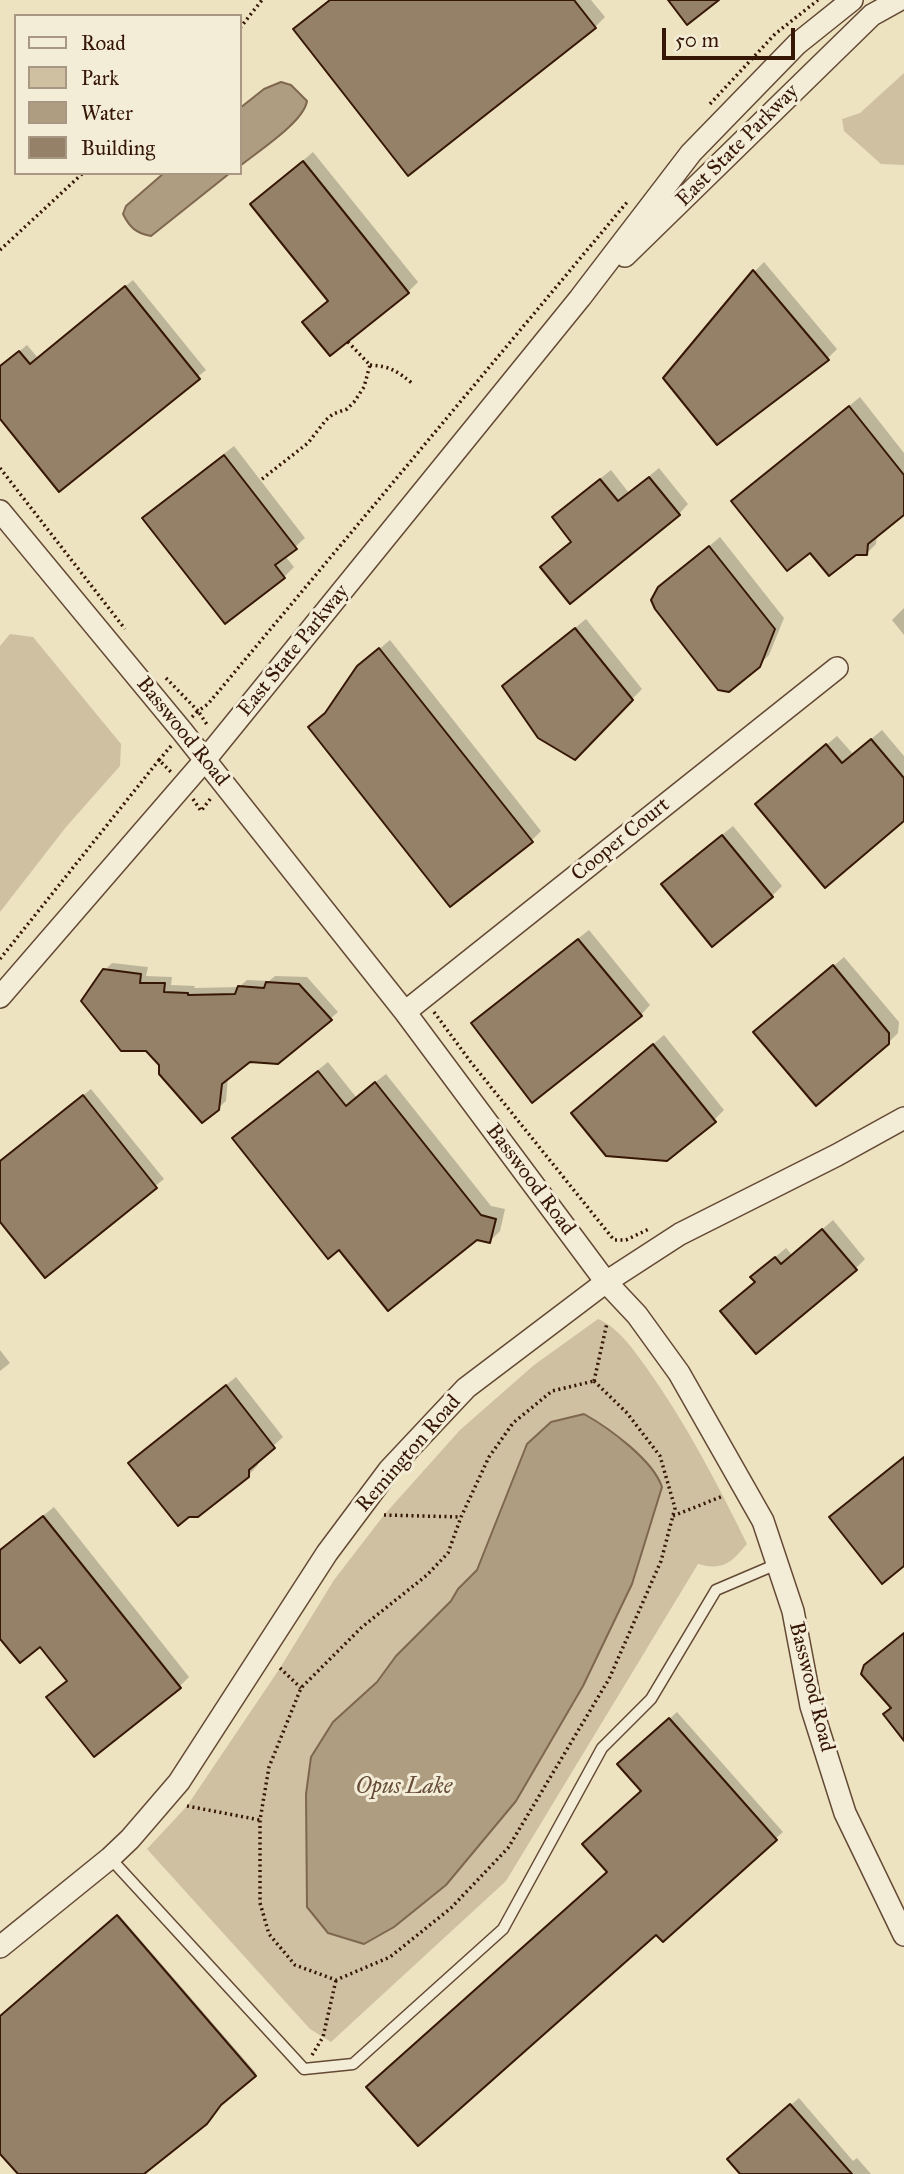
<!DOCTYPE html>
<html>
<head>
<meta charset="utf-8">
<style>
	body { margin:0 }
	#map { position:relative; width:904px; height:2174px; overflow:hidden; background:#ede3c1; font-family:"IM FELL Great Primer",serif }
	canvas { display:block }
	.legend { position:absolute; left:14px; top:14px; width:228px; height:161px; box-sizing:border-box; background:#f3edd7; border:2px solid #a79783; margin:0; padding:9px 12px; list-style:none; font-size:21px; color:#361605 }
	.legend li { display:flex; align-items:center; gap:14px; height:35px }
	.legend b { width:35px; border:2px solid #a79783 }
	.scale { position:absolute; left:662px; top:28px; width:133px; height:32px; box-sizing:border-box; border:4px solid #361605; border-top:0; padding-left:9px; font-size:21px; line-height:24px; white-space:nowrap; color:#361605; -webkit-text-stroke:5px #f3edd7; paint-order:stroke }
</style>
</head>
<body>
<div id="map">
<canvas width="904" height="2174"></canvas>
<ul class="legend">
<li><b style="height:9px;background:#f3edd7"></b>Road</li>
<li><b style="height:19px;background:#cec0a1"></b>Park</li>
<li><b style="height:19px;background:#af9d81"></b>Water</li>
<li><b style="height:19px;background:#958167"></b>Building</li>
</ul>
<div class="scale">50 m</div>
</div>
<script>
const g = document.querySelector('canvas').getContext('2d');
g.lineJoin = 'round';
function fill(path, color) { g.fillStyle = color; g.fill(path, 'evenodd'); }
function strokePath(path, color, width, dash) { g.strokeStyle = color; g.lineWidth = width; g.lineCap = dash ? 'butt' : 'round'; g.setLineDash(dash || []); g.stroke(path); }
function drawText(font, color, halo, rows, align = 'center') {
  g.font = font + ' "IM FELL Great Primer",serif'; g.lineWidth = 6; g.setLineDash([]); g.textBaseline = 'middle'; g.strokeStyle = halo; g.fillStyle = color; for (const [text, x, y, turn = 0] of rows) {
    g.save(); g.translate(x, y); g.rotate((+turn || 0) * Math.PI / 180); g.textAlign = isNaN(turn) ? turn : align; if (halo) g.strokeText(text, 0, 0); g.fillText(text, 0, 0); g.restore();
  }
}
fill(new Path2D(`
	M904,73V165L881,164L844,131L842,119L860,113Z
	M10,634L33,637L121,744L120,766L66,827L0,912V646Z
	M598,1319C619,1328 633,1349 646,1367C686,1423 717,1483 747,1544C731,1563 723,1571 698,1564L506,1881L331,2042L310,2029L147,1849L187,1806L280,1668L334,1580L384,1515L460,1430L534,1365Z`), '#cec0a1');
const water = new Path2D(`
	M281,82L291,85L307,101C304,122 257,152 240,166V108L264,89Z
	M164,173H230L151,236C136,233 130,228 123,214L126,206Z
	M584,1414C609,1428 653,1460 662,1487L632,1584L583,1686L516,1801L446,1885L394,1927L364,1944L328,1933L307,1907L306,1794L311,1757L333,1722L377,1682L396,1656L451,1601L458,1589L477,1570L527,1444L551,1422Z`);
fill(water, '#af9d81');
strokePath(water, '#7f674f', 2);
fill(new Path2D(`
	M330,0H591L605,17L595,27Z
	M313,152L418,282L408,292L330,300L252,204Z
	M764,262L837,349L828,358L717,442L754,272Z
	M133,280L206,370L59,490L0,416V367L27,345L38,358Z
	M860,397L904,453V513L877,535L876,544L866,554L811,550L733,501Z
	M234,446L305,538L285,556L294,567L284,577L145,518L154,508Z
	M659,468L688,504L679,514L573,541L564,508L611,470L629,493Z
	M720,537L784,618L769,655L758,666L659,588Z
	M904,608V635L892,620Z
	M586,619L642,689L574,758L504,686Z
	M390,640L541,831L531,841L310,727L329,710L358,667Z
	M882,730L904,756V819L767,795L837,736L853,754Z
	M733,826L782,886L772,896L673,874Z
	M589,930L650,1005L641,1015L473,1023L483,1013Z
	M844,957L899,1022L898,1033L888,1043L766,1023Z
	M112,963L148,967L146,976L172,977L171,985L195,986L194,988L239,987L247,980L269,981L275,976L307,977L338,1012L330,1019L249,1060L228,1077L226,1101L218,1108L161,1064L105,970Z
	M664,1035L724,1110L714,1120L583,1103Z
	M328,1062L356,1097L386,1074L491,1206L505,1209L500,1231L490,1241L245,1129Z
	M91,1089L164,1179L45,1275L0,1219V1162Z
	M833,1220L865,1259L856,1268L756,1282L762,1268L786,1248L792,1255Z
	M0,1350L10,1363L0,1371Z
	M236,1377L283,1437L258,1460V1465L248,1476L130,1463Z
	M54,1507L189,1677L179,1687L48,1697L68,1679L40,1645L0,1636V1550Z
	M677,1712L783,1832L663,1940L609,1872L643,1791L627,1757Z
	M119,1915L256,2073L146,2171L147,2174H20L0,2151V2018Z
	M799,2098L853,2161L857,2158L871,2174H742L736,2152Z`), '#0003');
const building = new Path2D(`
	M330,0H574L596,28L408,176L293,29Z
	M668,0H719L687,25Z
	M303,161L409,293L330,356L302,322L328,301L250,204Z
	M753,270L829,360L717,445L663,378Z
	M125,286L200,379L59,492L0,419V366L19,351L30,364Z
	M849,406L904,475V515L868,544L867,555H856L829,576L810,553L787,571L731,501Z
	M224,455L297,549L275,565L285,578L225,624L142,518Z
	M649,477L680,515L570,604L540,567L571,542L552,517L600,479L618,501Z
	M709,546L775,629L760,667L729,692L718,690L655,609L651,600L658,587Z
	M575,628L633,700L575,760L538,738L502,686Z
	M379,648L533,842L450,907L308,727L325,713L357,666Z
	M871,739L904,778V821L825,888L755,804L826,744L842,763Z
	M722,835L773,897L712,947L661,884Z
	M578,939L642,1016L532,1103L471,1023Z
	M833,965L889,1033V1044L816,1106L753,1032Z
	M103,969L141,974L140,983H165L164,992L188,993V995L235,994L238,986L264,988L266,982L299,984L332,1020L278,1064L250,1062L222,1084L219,1110L202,1123L159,1074V1065L146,1051H121L81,1001Z
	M653,1044L716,1122L667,1161L606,1156L571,1113Z
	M318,1071L346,1106L375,1082L481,1215L496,1219L490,1243L477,1240L388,1311L339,1250L328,1259L232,1138Z
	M83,1095L157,1188L45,1278L0,1222V1161Z
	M822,1229L857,1270L756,1354L720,1311L755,1282L750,1277L775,1257L781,1264Z
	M226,1385L275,1448L249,1470V1477L198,1517H189L178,1526L128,1463Z
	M904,1457V1566L882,1584L829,1517Z
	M43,1516L181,1688L94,1757L46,1697L67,1681L40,1647L20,1663L0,1639V1550Z
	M904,1633V1741L883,1714L891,1708L861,1674L864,1665Z
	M669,1718L777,1840L663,1942L656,1935L418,2146L366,2087L607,1872L582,1844L641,1791L617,1764Z
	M117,1915L256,2076L221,2105L207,2124L144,2174H18L0,2154V2016Z
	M790,2104L852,2174H740L727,2159Z`);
fill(building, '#958167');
strokePath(building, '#361605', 2);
const service = new Path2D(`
	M110,1858L304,2069L353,2064L503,1929L602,1748L651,1699L716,1590L777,1564`);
const minor = new Path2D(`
	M625,256L872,15L899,0
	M0,511L182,731L405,1012L606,1282L637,1315L679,1373L763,1521L793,1611L811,1706L845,1813L904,1935
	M0,997L205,760L580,298L691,153L797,44L852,0
	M405,1012L837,668
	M0,1947L110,1858L130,1839L179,1782L327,1553L389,1470L466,1388L606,1282L680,1234L837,1155L904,1118`);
strokePath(service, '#644934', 13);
strokePath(minor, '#644934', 24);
strokePath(new Path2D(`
	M240,28L262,0
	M710,104L775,34L818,0
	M0,250L83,173
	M370,365C390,366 397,371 413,384
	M0,468L125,629
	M262,479L308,443L326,420L333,414L347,409L354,402L364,387L370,365L348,342
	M166,678L198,711L208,704L628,201
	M192,717L198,711L208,726
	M171,746L159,760L171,772
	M193,799L201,811L211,798
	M0,959L159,760
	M434,1012L470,1061L614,1240H626L649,1229
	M594,1381L627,1413L660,1456L675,1508L661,1561L609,1679L508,1848L451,1908L390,1957L336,1980L295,1965L269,1934L260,1903V1820L269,1767L301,1688L362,1627L427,1575L448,1553L461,1517L489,1457L513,1423L552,1391Z
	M594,1381L607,1323
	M384,1515L461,1517
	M673,1516L723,1496
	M280,1668L301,1688
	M187,1806L260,1820
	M312,2055L323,2037L336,1980`), '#361605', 3.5, [2, 3.5]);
strokePath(service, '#f3edd7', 10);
strokePath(minor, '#f3edd7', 21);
drawText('21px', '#361605', '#f3edd7', [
	["East State Parkway",738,146,-45],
	["East State Parkway",294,651,-51],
	["Basswood Road",182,732,51],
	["Cooper Court",621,840,-39],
	["Basswood Road",530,1180,53],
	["Remington Road",409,1454,-49],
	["Basswood Road",811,1687,76]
]);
drawText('italic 23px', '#664c37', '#f3edd7', [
	["Opus Lake",404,1787]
]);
</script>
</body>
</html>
